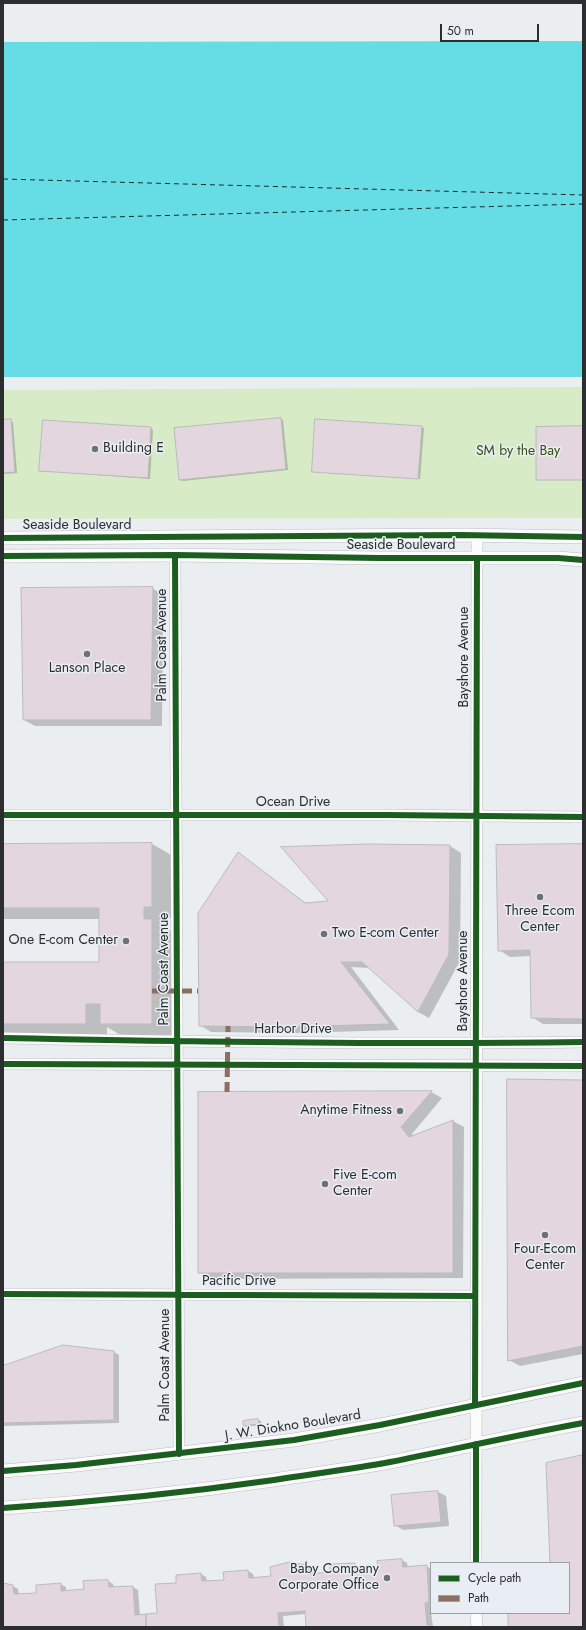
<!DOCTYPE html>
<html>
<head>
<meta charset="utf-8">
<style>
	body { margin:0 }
	#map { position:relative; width:586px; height:1630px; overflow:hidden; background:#ebeef1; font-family:Jost,sans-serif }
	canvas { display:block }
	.frame { position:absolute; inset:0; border:4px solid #2b2d2f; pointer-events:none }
	.legend { position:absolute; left:430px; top:1562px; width:140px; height:52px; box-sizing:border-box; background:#e8eef4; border:1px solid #9ca1a5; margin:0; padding:5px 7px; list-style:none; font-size:12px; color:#2b2d2f }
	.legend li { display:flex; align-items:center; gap:8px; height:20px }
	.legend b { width:20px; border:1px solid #9ca1a5 }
	.scale { position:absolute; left:440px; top:24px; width:99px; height:18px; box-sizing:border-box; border:2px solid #2b2d2f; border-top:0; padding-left:5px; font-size:12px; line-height:14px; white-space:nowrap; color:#2b2d2f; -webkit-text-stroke:3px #e8eef4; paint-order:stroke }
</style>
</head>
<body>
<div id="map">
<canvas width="586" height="1630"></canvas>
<div class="frame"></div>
<ul class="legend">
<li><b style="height:5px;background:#1b5e20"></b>Cycle path</li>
<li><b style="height:5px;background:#8d6e63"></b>Path</li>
</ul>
<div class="scale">50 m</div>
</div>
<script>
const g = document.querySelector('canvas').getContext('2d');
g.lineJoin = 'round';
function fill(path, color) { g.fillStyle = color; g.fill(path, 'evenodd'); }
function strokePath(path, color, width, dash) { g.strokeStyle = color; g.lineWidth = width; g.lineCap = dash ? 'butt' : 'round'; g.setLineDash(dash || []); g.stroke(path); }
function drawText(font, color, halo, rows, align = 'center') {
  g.font = font + ' Jost,sans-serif'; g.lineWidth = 3; g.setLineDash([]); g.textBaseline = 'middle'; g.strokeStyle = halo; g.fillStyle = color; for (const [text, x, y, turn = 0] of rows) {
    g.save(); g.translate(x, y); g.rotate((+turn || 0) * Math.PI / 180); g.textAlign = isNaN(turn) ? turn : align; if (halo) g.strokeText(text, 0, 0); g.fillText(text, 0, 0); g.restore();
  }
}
fill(new Path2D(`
	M583,387V518L3,519V390Z`), '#d7ebc7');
fill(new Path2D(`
	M583,41V377H3V42Z`), '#66dce5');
fill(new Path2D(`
	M280,419L283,420L288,470L183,481L180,479Z
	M3,421L13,422L17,473L3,474Z
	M44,421L151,428L153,430L150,479L43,471L40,470Z
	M421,427L424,428L420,479L313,471Z
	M583,427V480L537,479Z
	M152,588L163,595L162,726H35L24,720Z
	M152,844L173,856V918H164V927L173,932V1035L122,1036L107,1027V1035H3V963H100V919H3V845Z
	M367,845L450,846L461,853L460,961L429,1018L418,1012L370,968L351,967L399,1030L295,1033L211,1032L200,1025L238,854L307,904L330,902Z
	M583,845V1024H543L532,1017L531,956L510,957L499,950Z
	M583,1081V1354L520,1366L509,1360Z
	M431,1092L442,1098L412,1134L413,1137L453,1121L464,1127L463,1278L210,1279L199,1272V1093Z
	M114,1352L119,1355V1423L3,1426V1367Z
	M258,1420L261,1421V1425L246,1427L244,1425V1421Z
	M438,1492L446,1496L449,1526L403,1530L395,1525Z
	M402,1560L407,1563L408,1568L426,1566L431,1569L430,1605L433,1627H307L306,1614L283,1616L284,1627H3V1585L13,1586L18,1589L19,1595L38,1594L60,1584L66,1587V1592L85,1590L108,1581L113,1584L114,1588L133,1587L138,1590L140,1615L158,1614L177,1584L201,1574L206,1577L207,1582L225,1580L248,1571L253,1574L254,1578L272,1577L307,1566L312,1569L313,1574L331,1573L354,1564L360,1567V1571L379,1570Z`), '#0003');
strokePath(new Path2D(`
	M3,179L583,195
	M3,220L583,204`), '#142e30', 1, [5, 4]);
const building = new Path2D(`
	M281,418L286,469L179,480L174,428Z
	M11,419L15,472L3,473V420Z
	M315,419L422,426L418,479L312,472Z
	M43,420L151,427L148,478L39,471Z
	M583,426V480H536V427Z
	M153,587L151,720H23L21,588Z
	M152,843V907H144V919H152V1024H100V1004H86V1024H3V962H99V908H3V844Z
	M367,844L450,845L449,954L418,1012L362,962H341L390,1024L283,1027L199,1026L198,913L238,852L305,903L328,901L281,847Z
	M583,844V1019L531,1018L530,950L498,951L496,845Z
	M507,1079L583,1080V1346L508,1361Z
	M432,1091L401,1127L409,1137L453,1120V1273H198V1092Z
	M63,1345L114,1351V1420L3,1423V1366Z
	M258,1419L259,1424L243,1426V1421Z
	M583,1455V1627H508V1613H569V1563H550L546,1463Z
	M438,1491L441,1522L394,1526L391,1495Z
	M402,1559L403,1567L427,1565L429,1602L425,1603L427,1625H431V1627H306L305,1611L278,1613L279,1627H146V1614L157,1613L155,1584L176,1583V1575L201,1573L202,1581L224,1580L223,1572L248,1570L249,1578L271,1576L270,1567L289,1562L307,1565L308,1574L330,1572V1564L355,1563V1570L378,1569L377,1561Z
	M108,1580L109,1587L133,1586L135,1615L146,1614V1627H3V1583L13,1585L14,1594L36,1593V1585L61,1583V1591L84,1589L83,1581Z`);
fill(building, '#e3d6df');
strokePath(building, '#bbbbbd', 1);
const minor = new Path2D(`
	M175,555L179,1454
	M3,815H387L583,817
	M3,1038C196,1042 390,1045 583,1042
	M3,1064L583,1066
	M3,1294L475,1296
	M476,1563L477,536
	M476,1613L477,1627`);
const tertiary = new Path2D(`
	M3,538L460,535L583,537
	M3,556L175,555L379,558H558L583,560
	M3,1471L76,1465L294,1440L380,1425L583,1383
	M3,1508C94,1502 183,1493 274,1480C312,1474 352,1469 390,1462C455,1449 518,1435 583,1423`);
strokePath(minor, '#babcbe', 12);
strokePath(tertiary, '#babcbe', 14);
strokePath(minor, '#fcfcfd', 11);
strokePath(tertiary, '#fcfcfd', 13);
strokePath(new Path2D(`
	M152,991H198
	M227,1092L228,1026`), '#8d6e63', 5, [10, 5]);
strokePath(new Path2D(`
	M3,538L460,535L583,537
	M175,555L179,1454
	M3,556L175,555L379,558H558L583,560
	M3,815H387L583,817
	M3,1038C196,1042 390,1045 583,1042
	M3,1064L583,1066
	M3,1294L475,1296
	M475,1405L477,558
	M476,1444V1563
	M3,1471L76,1465L294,1440L380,1425L583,1383
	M3,1508C94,1502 183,1493 274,1480C312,1474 352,1469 390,1462C455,1449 518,1435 583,1423`), '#1b5e20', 6);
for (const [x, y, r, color] of [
	[95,449,4,"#6e7173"],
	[87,654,4,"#6e7173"],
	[540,897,4,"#6e7173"],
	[324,934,4,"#6e7173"],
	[126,941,4,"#6e7173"],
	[400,1111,4,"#6e7173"],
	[325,1184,4,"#6e7173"],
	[545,1235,4,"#6e7173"],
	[387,1578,4,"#6e7173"]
]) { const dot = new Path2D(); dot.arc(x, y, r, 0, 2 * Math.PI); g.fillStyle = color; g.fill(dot); strokePath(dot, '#e8eef4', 1.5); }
drawText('14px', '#2b2d2f', '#e8eef4', [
	["Building E",103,449],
	["Lanson Place",87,669,"center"],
	["Three Ecom",540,912,"center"],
	["Center",540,928,"center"],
	["Two E-com Center",332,934],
	["One E-com Center",118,941,"right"],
	["Anytime Fitness",392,1111,"right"],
	["Five E-com",333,1176],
	["Center",333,1192],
	["Four-Ecom",545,1250,"center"],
	["Center",545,1266,"center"],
	["Baby Company",379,1570,"right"],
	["Corporate Office",379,1586,"right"]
], 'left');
drawText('14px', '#375110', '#e8eef4', [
	["SM by the Bay",518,452]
]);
drawText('14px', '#2b2d2f', '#e8eef4', [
	["Seaside Boulevard",77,526],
	["Seaside Boulevard",401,546],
	["Palm Coast Avenue",163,645,-90],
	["Bayshore Avenue",465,657,-90],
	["Ocean Drive",293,803],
	["Palm Coast Avenue",165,969,-90],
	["Bayshore Avenue",464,981,-90],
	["Harbor Drive",293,1030],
	["Pacific Drive",239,1282],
	["Palm Coast Avenue",166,1365,-90],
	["J. W. Diokno Boulevard",293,1426,-9]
]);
</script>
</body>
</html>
